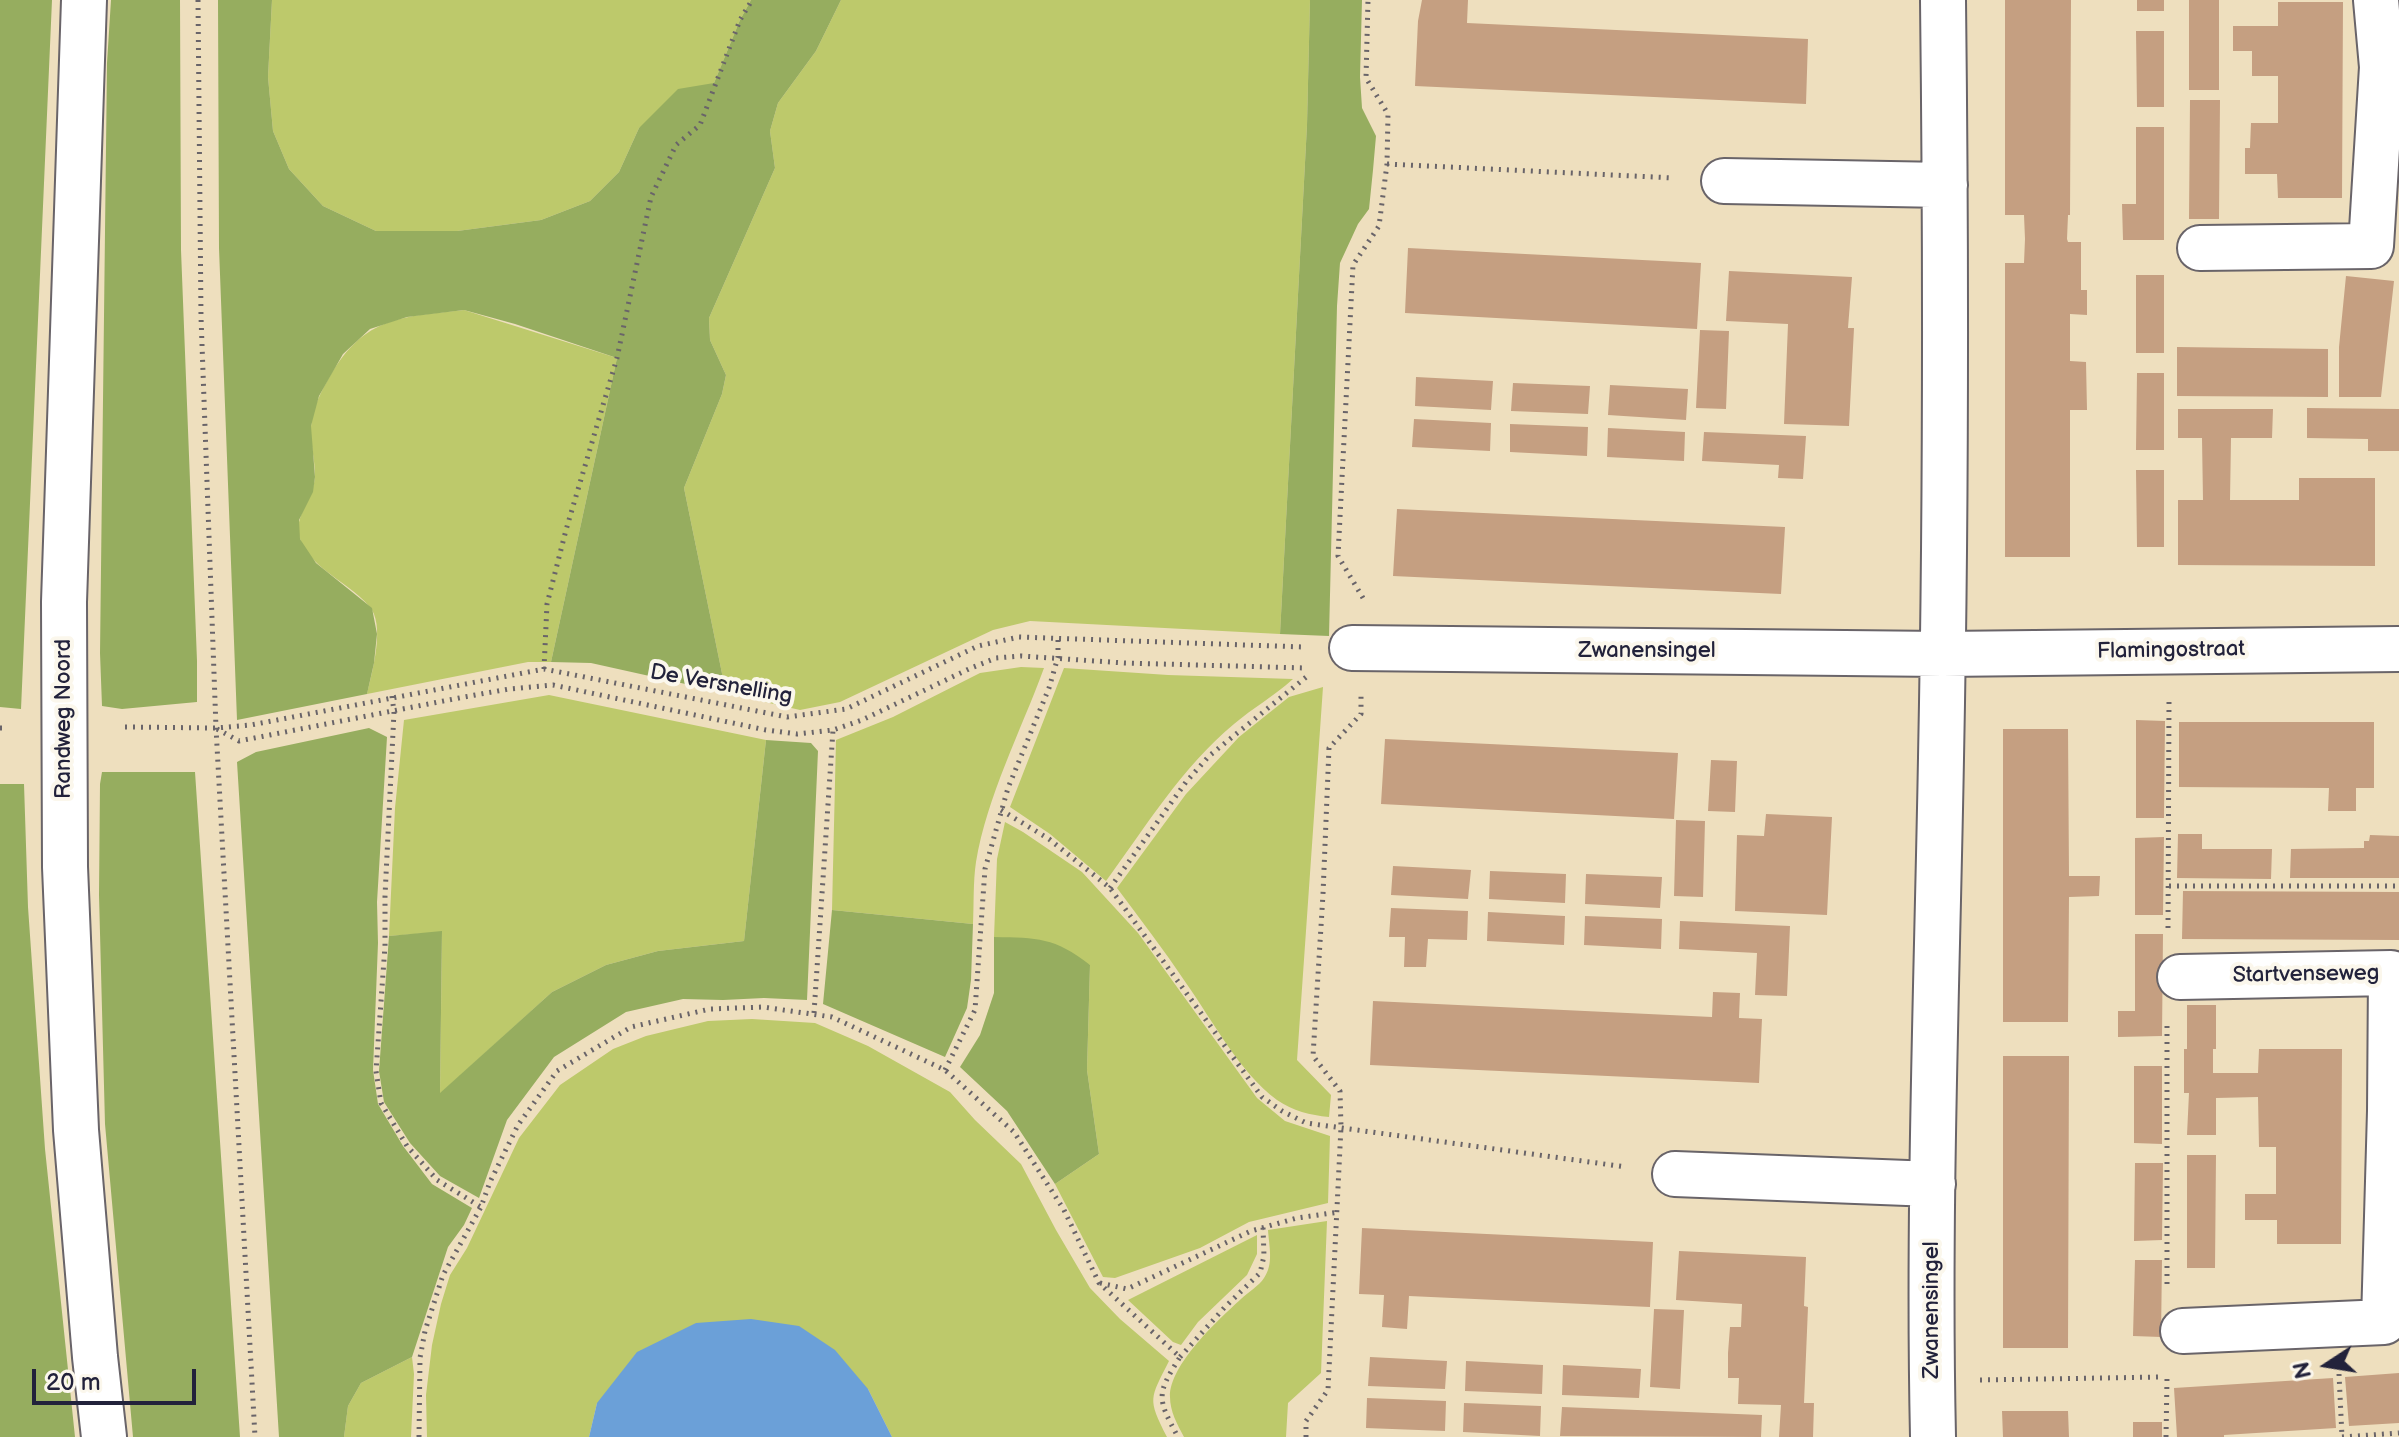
<!DOCTYPE html>
<html>
<head>
<meta charset="utf-8">
<style>
	body { margin:0 }
	#map { position:relative; width:2399px; height:1437px; overflow:hidden; background:#eedfbe; font-family:"Balsamiq Sans",sans-serif }
	canvas { display:block }
	.north { position:absolute; left:2287px; top:1325px; width:80px; height:80px; -webkit-text-stroke:6px #fbf7ec; paint-order:stroke; rotate:258deg; font-size:22px; font-weight:700; line-height:32px; text-align:center; color:#22223b }
	.north::after { content:''; display:block; margin:auto; width:28px; height:36px; background:#22223b; clip-path:polygon(50% 0,100% 100%,50% 72%,0 100%) }
	.scale { position:absolute; left:32px; top:1369px; width:164px; height:36px; box-sizing:border-box; border:4px solid #22223b; border-top:0; padding-left:10px; font-size:24px; line-height:28px; white-space:nowrap; color:#22223b; -webkit-text-stroke:6px #fbf7ec; paint-order:stroke }
</style>
</head>
<body>
<div id="map">
<canvas width="2399" height="1437"></canvas>
<div class="north">N</div>
<div class="scale">20 m</div>
</div>
<script>
const g = document.querySelector('canvas').getContext('2d');
g.lineJoin = 'round';
function fill(path, color) { g.fillStyle = color; g.fill(path, 'evenodd'); }
function strokePath(path, color, width, dash) { g.strokeStyle = color; g.lineWidth = width; g.lineCap = dash ? 'butt' : 'round'; g.setLineDash(dash || []); g.stroke(path); }
function drawText(font, color, halo, rows, align = 'center') {
  g.font = font + ' "Balsamiq Sans",sans-serif'; g.lineWidth = 8; g.setLineDash([]); g.textBaseline = 'middle'; g.strokeStyle = halo; g.fillStyle = color; for (const [text, x, y, turn = 0] of rows) {
    g.save(); g.translate(x, y); g.rotate((+turn || 0) * Math.PI / 180); g.textAlign = isNaN(turn) ? turn : align; if (halo) g.strokeText(text, 0, 0); g.fillText(text, 0, 0); g.restore();
  }
}
fill(new Path2D(`
	M272,0H751L740,20L714,83L639,128L619,172L590,201L541,220L457,231H376L323,206L289,169L273,131L268,77Z
	M841,0H1310L1307,125L1280,634L1030,621L993,630L840,702L800,710L726,693L684,488L722,394L726,375L710,340L709,318L775,168L770,131L778,103L816,51Z
	M464,310L617,358L551,662H528L367,694C372,672 386,624 369,606C357,592 340,582 326,571C317,564 304,551 300,539C292,517 315,497 315,475C315,459 310,443 311,427C312,408 321,392 330,376C365,316 401,317 464,310Z
	M1021,667L1044,668C1021,731 987,796 976,862C973,882 974,904 973,924L832,910L836,740L893,717L980,673Z
	M1064,668L1168,675L1293,679C1274,696 1253,708 1234,724C1182,767 1145,828 1106,881L1050,834L1010,807Z
	M1323,687L1297,1060L1331,1095L1329,1117C1310,1115 1293,1111 1277,1100C1239,1072 1213,1021 1186,983C1164,950 1140,919 1117,888L1186,794L1239,737L1289,697Z
	M549,695L766,740L744,941L658,951L606,965L552,992L440,1094L442,932L389,936L395,808L404,720Z
	M1005,822L1023,832L1082,872L1138,933L1257,1098L1285,1121L1330,1136L1328,1203L1249,1222L1200,1248L1115,1278L1103,1277L1055,1184L1099,1154L1087,1070L1090,965L994,937L997,859Z
	M752,1019L815,1023L868,1046L950,1092L975,1120L1021,1164L1056,1230L1090,1288L1120,1319L1169,1361C1150,1399 1147,1398 1167,1437H892L868,1389L597,1403L589,1437H427L426,1395L432,1345L441,1304L450,1275L467,1248L519,1138L560,1085L613,1049L646,1036L708,1021Z
	M1327,1221L1321,1373L1288,1403L1286,1437H1184C1177,1424 1170,1411 1170,1397C1169,1365 1219,1319 1241,1299C1248,1292 1259,1286 1264,1278C1274,1264 1269,1246 1268,1230Z
	M1257,1235V1254L1247,1275L1198,1322L1181,1345L1173,1342L1128,1300Z
	M412,1357L414,1374L411,1437H344L348,1406L361,1383Z`), '#bdc96b');
fill(new Path2D(`
	M0,0H52L21,709L0,707Z
	M111,0H180L181,250L197,661V702L122,709L102,706L100,653L107,63Z
	M218,0H272L268,77L273,131L289,169L323,206L376,231H457L541,220L590,201L619,172L639,128L678,89L714,83L740,20L751,0H841L816,51L778,103L770,131L775,168L709,318L710,340L726,375L722,394L684,488L726,693L591,663L551,662L617,358L515,324L464,310L407,317L370,329L343,354L319,396L311,426L315,477L313,492L299,520L300,539L316,563L372,608L377,634L374,663L367,694L237,720L219,248Z
	M1310,0H1362L1360,77L1362,108L1376,136L1373,170L1369,209L1358,224L1340,263L1337,306L1329,636L1280,634L1307,125Z
	M369,728L387,737L377,902L378,943L373,1070L378,1104L403,1146L432,1184L472,1208L464,1225L448,1247L412,1357L361,1383L348,1406L344,1437H279L237,762L256,752Z
	M766,740L811,743L818,751L807,1000L764,998L723,1000L683,999L626,1012L554,1057L507,1120L479,1198L440,1176L410,1143L384,1102L379,1071L389,936L442,931L440,1093L552,992L606,965L658,951L744,941Z
	M102,772H195L240,1437H133L105,1124L99,895L100,784Z
	M0,784H24L28,907L45,1149L75,1437H0Z
	M832,910L973,924L971,980L967,1008L945,1057L823,1004Z
	M994,937C1038,938 1054,937 1090,965L1087,1070L1099,1154L1055,1184L1007,1111L960,1067L980,1035L994,993Z`), '#96ad5f');
fill(new Path2D(`
	M751,1319L799,1326L835,1350L868,1389L892,1437H589L597,1403L637,1352L696,1323Z`), '#6ba0d8');
fill(new Path2D(`
	M1422,0H1468L1467,23L1808,39L1806,104L1415,86L1418,21Z
	M2005,0H2071L2070,215H2068L2067,239L2068,242H2081V290H2087V315L2070,314V361L2086,362L2087,410H2070V557H2005V263H2024L2025,239L2024,215H2005Z
	M2137,0H2164V11H2137Z
	M2189,0H2219V90H2189Z
	M2278,2H2343L2342,198H2278L2277,174H2245V148H2250L2251,123H2278V76H2252V51H2233V26H2278Z
	M2136,31H2164V107H2137Z
	M2190,100H2220L2219,219H2189Z
	M2136,127H2164V240H2123L2122,204H2136Z
	M1408,248L1701,263L1697,329L1405,313Z
	M1729,271L1852,277L1848,328H1854L1849,426L1784,424L1788,324L1726,321Z
	M2136,275H2164V353H2136Z
	M2346,276L2394,281L2381,397H2339V347Z
	M1700,330L1729,331L1726,409L1696,408Z
	M2177,347L2328,349V397L2177,396Z
	M2137,373H2164V450H2136Z
	M1416,377L1493,381L1491,410L1415,406Z
	M1513,383L1590,386L1588,414L1511,411Z
	M1610,385L1688,389L1686,420L1608,415Z
	M2307,408L2399,409V451H2368V439L2307,438Z
	M2178,409H2273L2272,438H2231L2230,500H2299V478H2375V566L2178,565V500H2203L2202,438H2178Z
	M1414,419L1491,423L1490,451L1412,447Z
	M1510,424L1588,427L1587,456L1510,452Z
	M1608,428L1685,432L1684,461L1607,457Z
	M1704,432L1806,436L1803,479L1778,478L1779,465L1702,461Z
	M2136,470H2164V547H2137Z
	M1397,509L1785,527L1781,594L1393,576Z
	M2136,720L2165,721L2164,818H2136Z
	M2179,722H2374V788H2356V811H2328L2329,788L2179,787Z
	M2003,729H2068L2069,876H2100L2099,896L2069,897L2068,1022H2003Z
	M1385,739L1678,753L1674,819L1381,804Z
	M1711,760L1737,761L1735,812L1708,811Z
	M1766,814L1832,817L1827,915L1735,911L1737,835L1764,836Z
	M1676,820L1705,821L1703,897L1674,896Z
	M2178,834H2202V849H2272L2271,879L2177,878Z
	M2370,835L2399,836V878H2290L2291,849L2364,848V841H2369Z
	M2164,837L2163,915H2135V838Z
	M1393,866L1471,870L1468,899L1391,895Z
	M1490,871L1566,874L1565,903L1489,899Z
	M1586,874L1662,877L1660,908L1585,904Z
	M2183,891L2399,892V940L2182,939Z
	M1391,908L1468,911L1467,940L1428,939L1426,967H1404L1405,937H1389Z
	M1488,912L1565,916L1564,945L1487,941Z
	M1585,916L1662,919L1661,949L1584,945Z
	M1680,921L1790,926L1787,996L1755,995L1757,953L1679,949Z
	M2135,934H2163L2162,1036L2118,1037V1011H2135Z
	M1713,992L1740,993L1739,1018L1762,1019L1759,1083L1370,1065L1373,1001L1712,1017Z
	M2187,1005H2216V1049H2213V1073H2258L2259,1049H2342L2341,1244H2277V1220H2245V1194H2276V1147H2259L2258,1097L2216,1098V1135H2187L2189,1093H2184V1049H2187Z
	M2003,1056H2069L2068,1348H2003Z
	M2134,1066H2162V1144L2134,1143Z
	M2187,1155H2216L2215,1268H2187Z
	M2135,1163H2163L2162,1240L2134,1241Z
	M1362,1228L1653,1242L1650,1307L1409,1296L1407,1329L1382,1327L1384,1295L1359,1294Z
	M1679,1251L1806,1257L1804,1306L1808,1307L1804,1403H1814L1813,1437H1779L1781,1405L1738,1404L1739,1378H1728V1353L1730,1327H1741L1742,1304L1676,1300Z
	M2135,1260H2162L2161,1337L2133,1336Z
	M1654,1309L1684,1310L1680,1389L1650,1387Z
	M1370,1357L1447,1361L1445,1389L1368,1386Z
	M1466,1361L1543,1365L1542,1394L1465,1391Z
	M1563,1365L1641,1369L1639,1398L1562,1395Z
	M2399,1373V1423L2349,1426L2345,1377Z
	M2333,1378L2336,1428L2224,1435V1437H2177L2174,1388Z
	M1367,1398L1446,1401L1445,1431L1366,1428Z
	M1464,1403L1541,1406L1540,1436L1463,1432Z
	M1562,1407L1762,1415L1761,1437L1560,1436Z
	M2002,1411H2068L2069,1437H2003Z
	M2133,1422H2162V1437H2133Z`), '#c59f81');
const minor = new Path2D(`
	M1724,181L1945,185
	M2200,248L2371,246L2382,67L2376,0
	M1352,648L1943,654L2399,649
	M2180,977L2391,973L2390,1111L2384,1322L2183,1331
	M1675,1174L1933,1184
	M1933,1437C1928,1211 1937,984 1941,758C1946,506 1946,253 1943,0`);
const major = new Path2D(`
	M84,0L64,602L65,867L76,1130L95,1357L104,1437`);
strokePath(minor, '#696469', 48);
strokePath(major, '#696469', 48);
strokePath(new Path2D(`
	M198,0L201,317L216,728L255,1437
	M1387,164L1674,178
	M1363,598L1338,556L1353,265L1379,226L1387,164L1388,114L1366,78L1368,0
	M544,669L547,604L566,530L617,358L651,197L676,145L700,125L740,20L752,0
	M392,696L394,712L385,896V946L376,1071L381,1103L407,1146L437,1180L481,1207
	M125,727L216,728L251,725L544,669L787,717L846,709L978,646L1019,637L1303,647
	M0,728H2
	M217,729L239,741L464,697L509,689L553,685L766,730L797,734L833,730L862,720L971,668L996,658L1021,656L1125,663L1306,668
	M1001,810L1049,839L1110,888L1262,1097L1282,1111L1306,1123L1626,1167
	M2169,886H2399
	M1110,888L1186,782L1209,756L1310,674
	M2168,928L2169,702
	M814,1013L833,730
	M945,1070L975,1010L985,869L1008,788L1049,688L1058,657V640
	M1100,1283L1127,1289L1251,1231L1297,1218L1339,1212
	M2167,1284V1026
	M1180,1357L1225,1307L1260,1273L1264,1256L1263,1227
	M2339,1374L2342,1437
	M1980,1380L2162,1377
	M419,1437L420,1358L425,1331L443,1275L481,1207L490,1182L518,1125L557,1071L631,1027L710,1009L763,1007L832,1017L945,1070L1014,1132L1064,1210L1099,1283L1180,1357C1156,1395 1157,1398 1178,1437
	M1306,1437V1421L1328,1390L1341,1127L1340,1091L1313,1056L1323,894L1329,748L1361,714V696
	M2166,1437L2167,1378
	M2342,1437L2399,1433`), '#696469', 5, [2, 6]);
strokePath(minor, '#fff', 44);
strokePath(major, '#fff', 44);
drawText('22px', '#22223b', '#fbf7ec', [
	["Zwanensingel",1647,651],
	["Flamingostraat",2171,651,-1],
	["De Versnelling",721,685,10],
	["Randweg Noord",64,719,-90],
	["Startvenseweg",2306,975,-1],
	["Zwanensingel",1932,1310,-90]
]);
</script>
</body>
</html>
